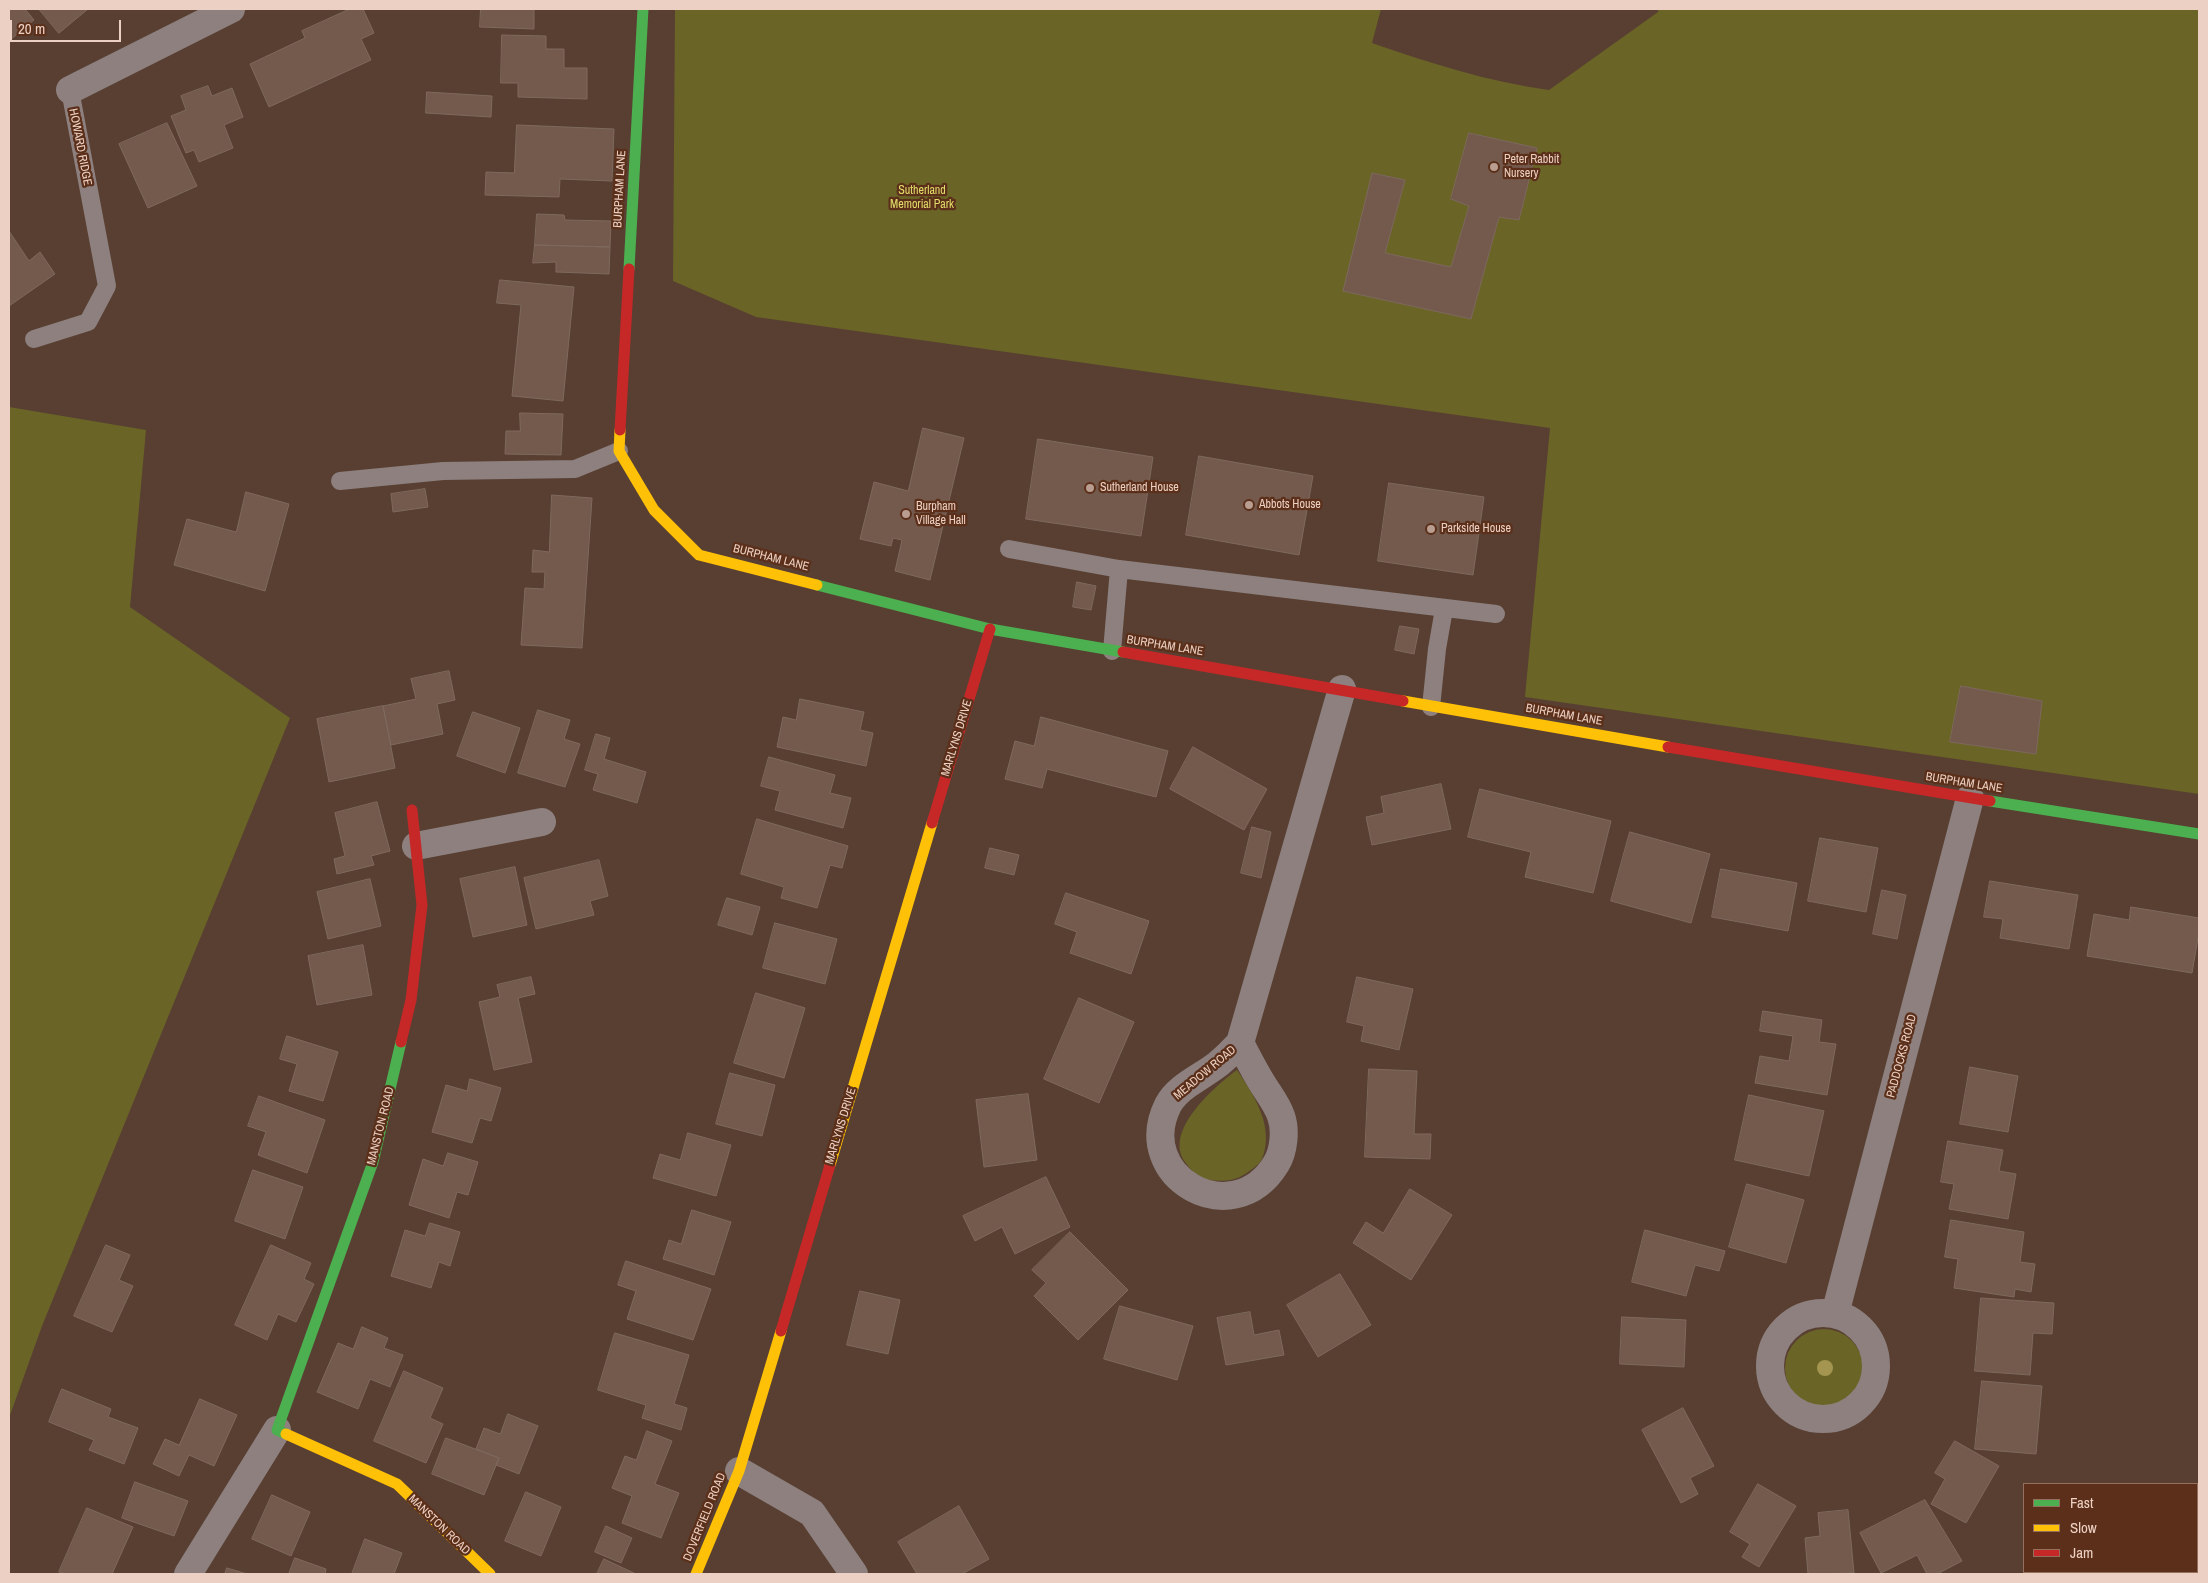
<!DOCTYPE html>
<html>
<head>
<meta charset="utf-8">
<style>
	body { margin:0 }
	#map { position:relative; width:2208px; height:1583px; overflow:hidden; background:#583f32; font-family:"Archivo Narrow",sans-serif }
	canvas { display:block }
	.frame { position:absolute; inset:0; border:10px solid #ecd0c3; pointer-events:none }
	.legend { position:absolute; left:2023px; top:1483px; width:175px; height:90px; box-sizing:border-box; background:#5b2f19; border:1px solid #956f5d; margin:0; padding:6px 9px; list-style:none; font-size:15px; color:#ecd0c3 }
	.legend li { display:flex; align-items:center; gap:10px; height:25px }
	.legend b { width:25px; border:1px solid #956f5d }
	.scale { position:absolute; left:10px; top:20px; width:111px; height:22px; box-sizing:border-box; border:2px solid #ecd0c3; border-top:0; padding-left:6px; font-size:15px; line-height:18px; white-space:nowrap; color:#ecd0c3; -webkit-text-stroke:4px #5b2f19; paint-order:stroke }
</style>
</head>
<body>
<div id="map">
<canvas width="2208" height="1583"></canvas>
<div class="frame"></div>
<ul class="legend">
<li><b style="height:6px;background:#4caf50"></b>Fast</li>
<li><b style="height:6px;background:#ffc107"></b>Slow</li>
<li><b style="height:6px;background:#c62828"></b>Jam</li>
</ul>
<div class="scale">20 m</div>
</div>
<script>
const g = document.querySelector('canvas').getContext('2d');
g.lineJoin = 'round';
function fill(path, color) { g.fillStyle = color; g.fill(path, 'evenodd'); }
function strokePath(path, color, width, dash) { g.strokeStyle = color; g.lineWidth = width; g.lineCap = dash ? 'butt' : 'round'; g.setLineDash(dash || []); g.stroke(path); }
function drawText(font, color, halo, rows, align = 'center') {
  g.font = font + ' "Archivo Narrow",sans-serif'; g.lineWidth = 4.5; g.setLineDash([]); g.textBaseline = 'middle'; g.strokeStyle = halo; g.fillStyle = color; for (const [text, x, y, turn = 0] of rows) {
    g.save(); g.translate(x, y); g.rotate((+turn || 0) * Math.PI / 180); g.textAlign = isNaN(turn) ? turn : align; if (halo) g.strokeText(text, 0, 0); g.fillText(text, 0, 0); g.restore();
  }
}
fill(new Path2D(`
	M675,9H1381L1372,43C1430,63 1489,82 1549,90L1658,12V9H2199V794L1525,697L1550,428L756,317L673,281ZM1469,133L1537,148L1519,220L1499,217L1471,319L1344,291L1373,173L1405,180L1385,253L1451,267L1469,206L1451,199ZM1961,686L2042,701L2036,754L1950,742Z
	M9,407L146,430L130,607L290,718L42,1326L9,1418Z
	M1237,1070C1254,1095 1275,1127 1262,1159C1259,1165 1251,1170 1245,1174C1234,1182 1214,1183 1201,1177C1194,1174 1189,1167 1185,1162C1163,1131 1215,1086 1237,1070Z
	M1785 1368a39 39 0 1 1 78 0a39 39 0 1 1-78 0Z`), '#6a6427');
const building = new Path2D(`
	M9,9H25L34,20L9,41Z
	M39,9H88L59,33Z
	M350,9H363L374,33L361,39L371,60L269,107L250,64L305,38L302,31Z
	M481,9H534V29L480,27Z
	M502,35L546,36V49H564V68H587V99L518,97V83H501Z
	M208,86L212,96L232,88L243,117L224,125L233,148L199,162L194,150L186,153L171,116L186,110L181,96Z
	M427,92L492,96L491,117L426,113Z
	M167,123L197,186L148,208L119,144Z
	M517,125L614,129L612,181L560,179L559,197L485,195L486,172L514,173Z
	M1469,133L1537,148L1519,220L1499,217L1471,319L1343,291L1372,173L1405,180L1385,253L1451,267L1469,206L1451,199Z
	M537,214L564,215L565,220L611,221L610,247L535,245Z
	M9,231L29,261L40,252L55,274L9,306Z
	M535,245L610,247L609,274L556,272V262L533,263Z
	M500,280L574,287L563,401L512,396L521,305L497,303Z
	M520,413L563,414L561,455L505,454L506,431H520Z
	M923,428L964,438L930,580L895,571L902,540L893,538L891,546L860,539L874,482L908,491Z
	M1038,439L1153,457L1141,536L1026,519Z
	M1199,456L1313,476L1299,555L1186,535Z
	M1389,483L1484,497L1473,575L1378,561Z
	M425,489L428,507L393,512L391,494Z
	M246,492L289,504L265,591L174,565L187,519L236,532Z
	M552,495L592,498L582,648L521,645L525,588L544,589L545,572H532L533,550L549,552Z
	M1077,582L1096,586L1091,610L1073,607Z
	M1400,626L1419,629L1414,654L1395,650Z
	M449,671L455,700L437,704L443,734L391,745L383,706L416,699L411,679Z
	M1961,686L2042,701L2036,754L1950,742Z
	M800,699L864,712L860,730L873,733L866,766L777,747L783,717L796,720Z
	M383,706L395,768L329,782L317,719Z
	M538,710L570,720L564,739L580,744L565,787L518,773Z
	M473,712L520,728L505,773L457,756Z
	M1041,717L1168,751L1156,797L1047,769L1042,788L1005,779L1015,741L1034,746Z
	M596,734L610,738L604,759L646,772L637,803L593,790L598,774L585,770Z
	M1193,747L1267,789L1244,830L1170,789Z
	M769,757L835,775L830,793L851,798L843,828L775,810L780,791L761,786Z
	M1441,784L1451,829L1372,845L1366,817L1384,813L1381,797Z
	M1480,789L1611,821L1593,893L1525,877L1531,852L1468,837Z
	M377,802L390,851L371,856L374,865L337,874L334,859L345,856L335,813Z
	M757,819L848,846L842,868L830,865L817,908L781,898L784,887L741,874Z
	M1252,827L1271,832L1261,878L1241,873Z
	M1630,832L1710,854L1691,923L1611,901Z
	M1820,838L1878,848L1866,912L1808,901Z
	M990,848L1019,855L1014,875L985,868Z
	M599,860L608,896L590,901L594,915L536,929L524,878Z
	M515,867L527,925L473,937L460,879Z
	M1721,869L1797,883L1788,931L1712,917Z
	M370,879L381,926L328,939L317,892Z
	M1990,881L2078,895L2069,949L2000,938L2003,919L1984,917Z
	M1882,890L1906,895L1897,939L1873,934Z
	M1066,893L1149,921L1131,974L1070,953L1077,932L1055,924Z
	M727,898L760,907L752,935L718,925Z
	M2131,907L2199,918V932L2192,973L2087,956L2094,914L2129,920Z
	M775,923L837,939L825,984L763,968Z
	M363,945L372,995L317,1005L308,956Z
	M531,977L535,994L518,998L532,1062L494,1070L479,1002L500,997L497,985Z
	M1357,977L1413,989L1399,1050L1361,1041L1364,1026L1347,1022Z
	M756,993L805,1008L784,1078L734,1063Z
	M1079,998L1134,1022L1099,1103L1044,1079Z
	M1763,1011L1822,1020L1819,1042L1836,1044L1827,1095L1755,1083L1760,1056L1789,1061L1793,1036L1760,1031Z
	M287,1036L338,1052L323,1101L289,1091L297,1064L280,1059Z
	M1970,1067L2018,1076L2008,1132L1960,1124Z
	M1369,1069L1417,1071L1414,1134H1431L1430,1159L1365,1157Z
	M730,1073L775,1085L762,1136L716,1124Z
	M470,1079L501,1088L491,1121L480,1118L472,1143L432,1132L446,1085L467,1091Z
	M1028,1094L1037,1160L984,1167L976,1100Z
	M1749,1095L1824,1111L1809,1176L1735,1160Z
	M259,1096L325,1120L307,1173L258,1155L266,1132L248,1126Z
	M688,1133L731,1145L716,1196L653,1178L660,1154L680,1160Z
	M1948,1141L2003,1150L1999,1171L2016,1174L2008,1219L1949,1209L1954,1184L1941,1182Z
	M448,1153L478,1162L468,1195L457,1192L449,1218L409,1205L423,1159L443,1166Z
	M253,1170L303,1187L285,1239L235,1221Z
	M1046,1177L1070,1227L1015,1254L1002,1227L975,1241L963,1216Z
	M1747,1184L1804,1200L1786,1263L1729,1247Z
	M1410,1189L1452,1215L1411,1280L1353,1243L1366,1222L1383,1233Z
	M692,1210L731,1222L714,1275L663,1259L669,1240L681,1244Z
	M1951,1220L2024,1232L2020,1262L2035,1264L2031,1292L2015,1289L2014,1297L1954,1288L1958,1259L1945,1257Z
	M430,1223L460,1232L450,1266L439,1262L431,1288L391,1276L405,1230L425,1236Z
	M1645,1230L1725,1251L1719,1271L1695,1265L1686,1296L1632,1282Z
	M1070,1232L1128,1290L1078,1340L1034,1296L1046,1283L1032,1270Z
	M106,1245L130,1255L119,1280L133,1286L112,1332L74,1316Z
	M271,1245L311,1263L304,1279L314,1284L296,1322L278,1314L267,1340L235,1325Z
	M626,1261L711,1289L693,1340L627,1319L636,1291L618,1285Z
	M1340,1274L1371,1325L1318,1357L1287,1305Z
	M860,1291L900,1300L888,1354L847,1345Z
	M1981,1298L2054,1303L2052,1334L2033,1333L2030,1375L1975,1371Z
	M1120,1306L1193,1326L1177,1380L1104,1359Z
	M1250,1312L1254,1335L1279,1330L1284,1355L1226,1365L1217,1318Z
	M1622,1317L1686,1320L1684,1367L1620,1364Z
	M362,1327L388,1338L384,1348L403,1355L390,1387L370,1379L358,1409L317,1392L338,1343L353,1349Z
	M615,1333L689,1355L674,1404L687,1408L681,1430L642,1418L646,1405L598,1390Z
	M404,1371L443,1388L430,1418L443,1424L426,1463L374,1441Z
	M1982,1381L2042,1386L2036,1454L1975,1449Z
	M62,1389L111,1409L108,1417L138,1428L124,1464L89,1450L94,1440L49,1422Z
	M200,1399L237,1415L214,1466L189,1455L179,1476L153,1464L165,1439L179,1445Z
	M1683,1408L1714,1466L1690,1478L1698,1494L1681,1503L1642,1430Z
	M508,1414L538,1426L519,1474L496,1465L499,1458L476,1449L484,1428L500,1434Z
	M647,1431L672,1441L655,1484L679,1493L661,1538L622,1523L632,1496L612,1488L625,1456L636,1460Z
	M446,1438L499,1458L484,1495L432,1474Z
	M1955,1441L1999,1466L1966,1523L1931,1504L1945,1479L1935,1473Z
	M135,1482L188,1501L174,1536L122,1518Z
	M1758,1484L1796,1506L1759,1567L1742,1557L1750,1544L1730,1532Z
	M526,1492L561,1507L541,1556L505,1541Z
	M272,1495L310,1512L291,1556L252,1539Z
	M1925,1500L1962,1561L1937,1574H1927L1917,1555L1881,1573L1860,1533Z
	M959,1506L989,1559L962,1574H917L898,1542Z
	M87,1508L133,1527L112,1574H66L59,1572Z
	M1848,1510L1854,1573L1808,1574L1805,1538L1820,1536L1818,1513Z
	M606,1526L632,1538L621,1563L595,1552Z
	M365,1539L402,1553L394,1574H352Z
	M295,1558L326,1569L325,1574H289Z
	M604,1559L636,1574H597Z
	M2197,1562L2199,1563V1574H2154L2155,1572H2197Z
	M227,1568L247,1574H225Z`);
fill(building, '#745a4d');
strokePath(building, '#7e695e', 1);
strokePath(new Path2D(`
	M34,339L88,322L107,286L70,90
	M340,481L443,471L575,469L619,451
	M1009,549L1119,569L1496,614
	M1112,651L1119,569
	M1431,707L1437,649L1444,609`), '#8d807f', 18);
strokePath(new Path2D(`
	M70,90L231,9
	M416,846L542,822
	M1240,1043C1247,1056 1254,1070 1262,1083C1268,1093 1277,1104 1281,1116C1286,1130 1284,1151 1276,1164C1233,1234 1132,1177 1168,1105C1178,1086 1202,1077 1218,1064C1226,1058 1233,1050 1240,1043Z
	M1240,1043L1342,689
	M1770 1366a53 53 0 1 1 106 0a53 53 0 1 1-106 0Z
	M1835,1314L1970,798
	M739,1471L812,1513L854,1574
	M188,1574L277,1430`), '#8d807f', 28);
strokePath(new Path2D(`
	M629,269L643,9
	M817,585L990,629L1123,652
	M1990,801L2199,834
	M286,1434L277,1430L373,1162L401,1042`), '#4caf50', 11);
strokePath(new Path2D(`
	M620,430L619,451L654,510L699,555L817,585
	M1403,701L1668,747
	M830,1165L932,823
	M286,1434L397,1484L490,1574
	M696,1574L739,1471L781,1331`), '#ffc107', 11);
strokePath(new Path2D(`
	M620,430L629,269
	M1123,652L1403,701
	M1668,747L1990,801
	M932,823L990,629
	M401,1042L411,1000L422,905L412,810
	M781,1331L830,1165`), '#c62828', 11);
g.fillStyle = '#a49651';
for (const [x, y] of [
	[1825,1368]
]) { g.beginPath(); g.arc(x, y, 8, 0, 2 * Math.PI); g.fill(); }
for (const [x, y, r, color] of [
	[1494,167,5,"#b89d90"],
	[1090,488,5,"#b89d90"],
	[1249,505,5,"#b89d90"],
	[906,514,5,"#b89d90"],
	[1431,529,5,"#b89d90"]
]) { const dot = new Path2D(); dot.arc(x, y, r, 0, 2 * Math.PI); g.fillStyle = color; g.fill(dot); strokePath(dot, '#5b2f19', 2); }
drawText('12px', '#ecd0c3', '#5b2f19', [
	["HOWARD RIDGE",80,147,79],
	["BURPHAM LANE",620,189,-87],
	["BURPHAM LANE",771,558,14],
	["BURPHAM LANE",1165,646,9],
	["BURPHAM LANE",1564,715,10],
	["MARLYNS DRIVE",957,738,-73],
	["BURPHAM LANE",1964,783,9],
	["PADDOCKS ROAD",1902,1056,-75],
	["MEADOW ROAD",1205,1073,-40],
	["MANSTON ROAD",381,1126,-76],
	["MARLYNS DRIVE",841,1126,-73],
	["DOVERFIELD ROAD",705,1517,-68],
	["MANSTON ROAD",439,1525,44]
]);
drawText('12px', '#ecd0c3', '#5b2f19', [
	["Peter Rabbit",1504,160],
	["Nursery",1504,174],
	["Sutherland House",1100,488],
	["Abbots House",1259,505],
	["Burpham",916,507],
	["Village Hall",916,521],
	["Parkside House",1441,529]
], 'left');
drawText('12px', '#e2dd6a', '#5b2f19', [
	["Sutherland",922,191],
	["Memorial Park",922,205]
]);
</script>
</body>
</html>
